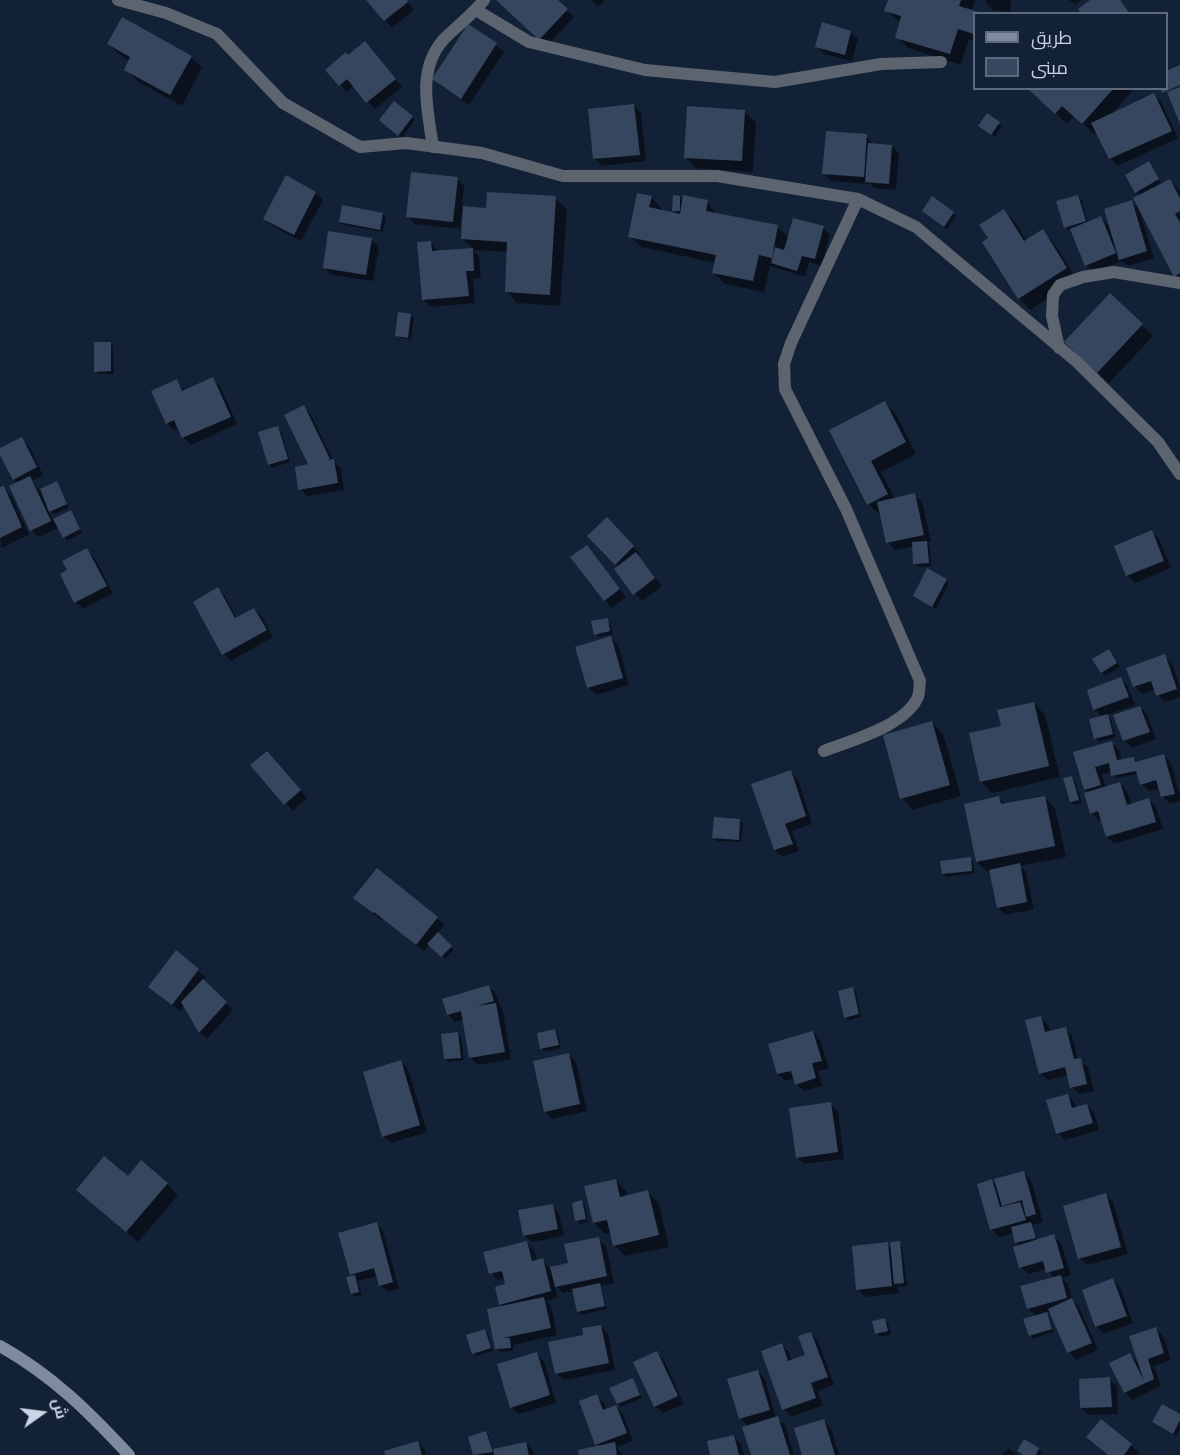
<!DOCTYPE html>
<html>
<head>
<meta charset="utf-8">
<style>
	body { margin:0 }
	#map { position:relative; width:1180px; height:1455px; overflow:hidden; background:#132137; font-family:"Crimson Pro",Cairo,serif }
	canvas { display:block }
	.legend { position:absolute; left:973px; top:12px; width:195px; height:78px; box-sizing:border-box; background:#132137; border:2px solid #5d697c; margin:0; padding:8px 10px; list-style:none; font-size:18px; color:#cbd4e4 }
	.legend li { display:flex; align-items:center; gap:12px; height:30px }
	.legend b { width:30px; border:2px solid #5d697c }
	.north { position:absolute; left:12px; top:1383px; width:60px; height:60px; -webkit-text-stroke:4px #132137; paint-order:stroke; rotate:76deg; font-size:16px; font-weight:700; line-height:24px; text-align:center; color:#cbd4e4 }
	.north::after { content:''; display:block; margin:auto; width:21px; height:27px; background:#cbd4e4; clip-path:polygon(50% 0,100% 100%,50% 72%,0 100%) }
</style>
</head>
<body>
<div id="map">
<canvas width="1180" height="1455"></canvas>
<ul class="legend">
<li><b style="height:8px;background:#7e8a9d"></b>طريق</li>
<li><b style="height:16px;background:#37465f"></b>مبنى</li>
</ul>
<div class="north">ش</div>
</div>
<script>
const g = document.querySelector('canvas').getContext('2d');
g.lineJoin = 'round';
function fill(path, color) { g.fillStyle = color; g.fill(path, 'evenodd'); }
function strokePath(path, color, width, dash) { g.strokeStyle = color; g.lineWidth = width; g.lineCap = dash ? 'butt' : 'round'; g.setLineDash(dash || []); g.stroke(path); }
fill(new Path2D(`
	M368,0H406L414,10L392,28Z
	M498,0H556L574,17L547,46Z
	M592,0H605L598,7Z
	M889,0H975L972,12L978,14H974V41L969,39L961,65L908,48L897,37L901,23L886,10Z
	M986,0H1011L1010,12L993,10L986,3Z
	M1069,0H1080L1076,5Z
	M468,26L496,45L504,52L469,105L441,86L434,79Z
	M850,32L858,39L852,61L824,54L817,47Z
	M108,44L191,57L202,68L182,106L137,81L126,69L130,61L120,55Z
	M372,50L402,87L375,109L354,86L347,92L340,84L348,56Z
	M1029,88H1135L1111,115L1154,95L1161,102L1178,138L1118,166L1110,158L1097,131L1094,134L1074,116L1067,124Z
	M394,103L415,120L402,138L384,123Z
	M634,106L641,113L646,161L602,166L594,158Z
	M744,111L756,123L753,172L696,168L685,157Z
	M988,115L1002,127L995,137L983,129Z
	M866,136L873,145L892,146L899,153L896,190L874,188L870,184L831,181L824,174Z
	M1152,166L1162,185L1170,181L1180,191V280L1175,276L1141,196L1136,192Z
	M286,177L316,193L323,200L301,241L272,226L265,219Z
	M457,178L464,186L462,208L488,209L555,198L567,209L560,306L517,303L506,291L508,252L473,250L479,256L481,278H473L475,303L431,307L423,300L431,242L438,252L473,249L462,239L464,211L462,210L460,229L415,224L407,216Z
	M1078,196L1081,199L1088,223L1101,218L1111,228L1131,202L1139,209L1154,258L1128,266L1122,261L1093,272L1086,265L1072,229L1069,230L1065,227Z
	M651,197L662,209V211L679,215L674,210L680,197L684,201L707,202L718,215L778,227L789,238L823,228L830,235L822,266L809,262L805,277L770,266L764,292L725,284L714,273L716,263L641,247L630,236Z
	M1004,211L1015,222L1027,241L1042,231L1054,243L1077,280L1030,310L1019,298L990,238Z
	M953,213L956,216L947,229L927,214Z
	M383,214L386,217L383,232L344,225L341,222Z
	M371,239L379,247L373,281L332,275L324,267Z
	M1110,295L1153,336L1109,383L1066,342Z
	M411,315L414,319L411,340L400,338L396,335Z
	M110,343L113,346L114,374H99L96,371Z
	M213,379L220,386L237,424L191,445L183,437L179,428L174,431L167,423L176,381L185,391Z
	M885,403L896,414L916,454L881,472L895,499L914,495L922,502L931,542L927,543L930,546L931,566L918,567L915,563L914,546L895,550L888,542L881,514L880,515L868,504L831,431Z
	M304,407L311,415L334,462L341,468L344,490L307,496L300,489L310,465Z
	M277,427L281,431L290,462L272,468L269,464Z
	M21,439L29,446L43,475L32,481L39,490L57,483L69,508L54,514L47,507L53,520L71,512L82,533L67,541L59,528L39,537L31,530L18,483L14,479L0,452Z
	M3,487L11,495L29,535L1,548L0,489Z
	M607,519L640,554L638,556L662,586L642,601L616,570L619,567L589,536Z
	M1152,532L1159,539L1171,568L1135,583L1127,575Z
	M587,547L626,597L612,608L605,600Z
	M87,550L94,557L113,593L83,609L76,602L69,571Z
	M946,580L949,583L936,609L915,596Z
	M218,589L225,596L237,619L254,609L262,617L273,637L231,661L224,654Z
	M607,619L610,623L613,634L599,637L596,634Z
	M611,638L618,645L629,685L596,695L588,687Z
	M1112,654L1120,667L1105,676L1094,660Z
	M1164,656L1172,663L1180,687V697L1165,702L1157,695L1155,689L1142,694L1134,686Z
	M1121,679L1128,687L1135,705L1107,715L1111,719L1116,737L1099,742L1096,738L1102,717L1095,709Z
	M1034,703L1045,715L1060,777L992,793L981,781Z
	M1140,707L1147,715L1156,739L1132,748L1124,740Z
	M932,722L943,734L961,796L913,810L902,798Z
	M1112,743L1119,750L1122,761L1134,758L1137,762L1164,755L1171,763L1180,795V801L1170,804L1163,797L1160,788L1149,791L1142,784L1139,774L1116,778L1112,772L1102,774L1106,788L1120,783L1127,791L1132,805L1149,800L1156,807L1163,829L1114,844L1107,837L1102,819L1099,820L1092,813L1089,793L1085,789L1075,753Z
	M275,760L307,798L293,811L253,765Z
	M790,772L798,779L812,824L792,831L799,851L782,857L775,850Z
	M1072,777L1075,781L1082,803L1074,805L1071,802Z
	M1044,797L1055,808L1066,857L1020,866L1026,872L1034,909L1005,915L998,907L991,872L989,873L977,862L999,798L1006,805Z
	M739,820L743,824L741,842L717,841L714,837Z
	M970,859L973,862L975,873L947,877L943,874Z
	M362,905L437,918L444,925L437,934L454,950L445,959L430,944L424,951L382,918L381,920Z
	M176,953L206,977L203,981L233,1010L207,1039L200,1032L185,1005L180,1011L150,987Z
	M489,986L496,994L503,1012L511,1059L478,1065L471,1058L464,1019L455,1022L448,1014Z
	M853,989L856,992L861,1017L849,1020L846,1017Z
	M1041,1018L1048,1025L1050,1032L1065,1028L1072,1036L1078,1060L1088,1067L1094,1091L1079,1094L1072,1087L1069,1075L1048,1080L1040,1073Z
	M554,1031L558,1034L561,1048L545,1052L542,1048Z
	M813,1032L820,1040L829,1068L818,1071L822,1086L804,1091L796,1084L795,1078L785,1081L778,1074Z
	M458,1034L461,1037L464,1060L449,1062L445,1059Z
	M569,1055L576,1062L587,1111L552,1119L545,1111Z
	M401,1062L408,1069L427,1132L391,1143L383,1136Z
	M1068,1096L1075,1103L1077,1108L1087,1105L1094,1113L1099,1130L1065,1140L1058,1133Z
	M830,1104L838,1111L844,1159L804,1164L797,1157Z
	M1024,1173L1031,1180L1043,1222L1032,1225L1038,1241L1054,1236L1061,1243L1071,1275L1062,1278L1068,1284L1072,1300L1079,1307L1098,1350L1076,1360L1069,1352L1050,1312L1046,1313L1049,1317L1054,1332L1033,1339L1030,1335L1036,1316L1028,1308L1054,1278L1047,1269L1028,1274L1021,1267L1020,1246L1017,1243L1014,1233L999,1237L992,1230V1181L998,1187Z
	M128,1178L167,1184L178,1195L138,1242L78,1190Z
	M616,1180L627,1192L628,1196L648,1192L659,1203L669,1247L625,1256L614,1245L611,1233L605,1234L594,1223Z
	M1105,1195L1113,1202L1128,1254L1087,1265L1079,1258Z
	M582,1202L585,1205L588,1222L580,1224L577,1220Z
	M552,1205L559,1213L564,1236L532,1242L524,1235Z
	M376,1223L383,1231L399,1289L388,1292L380,1285L378,1276L358,1281L362,1295L355,1297L352,1294L354,1277L351,1274Z
	M598,1239L606,1246L614,1283L601,1286L607,1309L582,1315L578,1311L574,1291L563,1293L554,1284L558,1298L546,1301L551,1306L557,1335L513,1345V1351L500,1352L497,1348L504,1307L500,1304L507,1285L505,1279L498,1280L491,1273L526,1242L534,1250L537,1261L542,1260L550,1268L570,1264Z
	M899,1243L902,1246L907,1286L898,1287L899,1293L865,1297L858,1289L887,1244L892,1248Z
	M1113,1280L1120,1287L1133,1323L1104,1334L1097,1327L1084,1290Z
	M885,1320L888,1323L891,1334L880,1337L876,1333Z
	M601,1326L608,1334L615,1370L564,1380L556,1373L585,1336Z
	M1156,1329L1163,1336L1171,1360L1154,1366L1161,1386L1132,1400L1125,1392L1130,1355L1141,1366Z
	M485,1331L488,1334L493,1351L477,1356L473,1353Z
	M811,1333L818,1341L834,1385L817,1391L823,1405L791,1417L784,1409L781,1345L789,1352L792,1362L807,1356Z
	M657,1353L664,1360L684,1404L663,1413L655,1406Z
	M536,1354L544,1361L556,1403L519,1414L511,1407Z
	M758,1371L765,1379L776,1418L785,1425L794,1455H752L748,1426L740,1418Z
	M1109,1379L1117,1386L1118,1414L1089,1415L1081,1408Z
	M633,1380L642,1398L621,1407L618,1404Z
	M596,1396L604,1403L606,1410L616,1407L623,1414L633,1441L617,1447L622,1455H581L599,1447L581,1402Z
	M1180,1416V1429L1176,1436L1154,1422Z
	M824,1421L831,1428L839,1455H804Z
	M1101,1421L1131,1445L1139,1452L1137,1455H1108L1095,1444L1088,1437Z
	M486,1433L489,1436L493,1450L526,1443L533,1451L534,1455H475L470,1438Z
	M734,1436L741,1444L744,1455H712Z
	M1025,1441L1039,1450L1042,1453L1040,1455H1024Z
	M418,1443L425,1450L426,1455H387Z
	M1009,1448L1016,1455H1002Z`), '#0007');
fill(new Path2D(`
	M366,0H407L408,2L384,21Z
	M496,0H558L568,9L539,40Z
	M888,0H961L959,6L982,13L974,14V34L958,29L950,54L895,38L901,16L884,11Z
	M1090,0H1120L1130,14H1081L1078,9Z
	M122,17L192,56L170,95L124,70L130,57L107,44Z
	M822,22L851,31L845,55L815,47Z
	M468,24L497,43L461,99L432,79Z
	M365,41L396,79L366,103L347,79L339,86L325,70L346,52L348,55Z
	M1180,65V85L1162,93L1160,88H1166V71Z
	M1180,87V124L1167,92Z
	M1027,88H1114L1082,124L1062,106L1055,114Z
	M1154,93L1172,131L1109,159L1091,123Z
	M394,101L413,116L398,136L379,120Z
	M634,104L640,155L593,159L588,109Z
	M687,106L745,110L742,161L684,158Z
	M987,113L1000,122L991,135L978,126Z
	M826,131L867,134L864,177L822,174Z
	M868,143L892,145L889,184L865,182Z
	M1149,161L1159,179L1135,193L1125,175Z
	M411,172L458,177L453,222L406,217Z
	M286,175L316,192L294,235L263,219Z
	M1170,179L1180,198V211L1175,214L1180,222V273L1174,277L1133,198Z
	M487,192L556,196L550,295L505,292L507,242L461,239L463,206L486,208Z
	M637,193L652,196L649,207L680,214L683,195L708,200L706,211L778,225L772,258L759,255L753,281L712,273L716,255L628,237Z
	M673,195L680,196V211H672Z
	M1078,195L1086,221L1064,228L1056,201Z
	M932,196L954,212L944,227L922,211Z
	M1132,200L1147,251L1119,260L1104,209Z
	M342,205L383,213L380,230L339,222Z
	M1004,209L1024,241L1043,229L1067,268L1018,299L982,242L988,238L979,225Z
	M1101,216L1116,253L1085,266L1070,229Z
	M793,218L824,226L815,259L802,256L797,271L771,263L775,247L784,250Z
	M328,231L372,238L366,275L323,268Z
	M431,241L432,251L473,248L474,271H466L469,296L422,300L417,242Z
	M1110,293L1143,324L1097,373L1064,342Z
	M398,312L411,314L408,338L395,336Z
	M94,342H111V371L94,372Z
	M213,377L231,417L182,438L174,420L166,424L151,391L177,379L182,391Z
	M885,401L906,442L871,461L888,494L867,505L829,430Z
	M304,405L330,459L327,460L334,459L338,483L298,490L295,467L308,464L284,415Z
	M278,426L288,459L268,465L258,432Z
	M22,437L37,467L13,480L0,455V448Z
	M30,476L51,521L30,531L9,486Z
	M57,481L67,504L49,512L40,489Z
	M4,486L22,527L0,538V487Z
	M915,493L924,535L886,543L877,502Z
	M71,510L80,529L63,538L53,519Z
	M607,517L634,546L615,565L587,536Z
	M1152,530L1164,561L1126,576L1114,546Z
	M927,541L929,563L913,564L912,542Z
	M587,545L620,589L604,601L570,557Z
	M87,548L107,586L74,603L60,574L67,570L62,561Z
	M636,552L655,578L633,595L614,569Z
	M927,568L947,579L932,607L913,596Z
	M218,587L235,618L254,608L267,630L222,655L193,602Z
	M608,618L610,631L594,635L591,621Z
	M611,636L623,678L587,688L575,647Z
	M1109,649L1117,663L1101,673L1092,659Z
	M1165,654L1177,689L1156,696L1151,681L1133,687L1126,668Z
	M1121,677L1129,697L1093,710L1087,690Z
	M1034,702L1049,766L980,782L969,733L1001,726L997,710Z
	M1140,706L1150,732L1123,741L1113,715Z
	M1108,714L1113,734L1094,739L1089,719Z
	M932,721L950,785L900,799L883,735Z
	M1112,741L1117,760L1134,757L1135,762L1164,754L1175,794L1161,797L1156,780L1140,785L1136,771L1111,776L1109,763L1095,767L1101,785L1084,790L1073,752Z
	M267,751L301,790L284,805L250,765Z
	M791,770L806,816L785,824L793,844L774,850L751,784Z
	M1072,776L1079,800L1070,802L1063,778Z
	M1120,782L1127,805L1149,798L1156,822L1106,837L1098,811L1090,814L1084,793Z
	M999,796L1001,804L1045,796L1055,846L976,862L964,804Z
	M714,817L740,819L739,840L712,838Z
	M971,857L972,871L942,874L940,861Z
	M1020,863L1027,902L997,908L989,870Z
	M377,868L438,917L416,945L374,912L373,913L353,898Z
	M438,932L452,946L441,957L427,944Z
	M176,950L199,969L172,1005L148,987Z
	M203,979L227,1002L199,1033L181,1002Z
	M489,985L494,1001L477,1006L496,1003L505,1052L469,1058L461,1011L447,1015L442,999Z
	M853,987L859,1014L844,1018L838,991Z
	M1041,1016L1045,1032L1066,1027L1074,1059L1081,1058L1087,1084L1070,1088L1065,1067L1039,1074L1025,1020Z
	M555,1029L559,1045L540,1049L537,1033Z
	M813,1031L822,1061L812,1063L816,1078L795,1085L791,1071L777,1074L768,1044Z
	M458,1032L461,1058L444,1059L441,1034Z
	M569,1053L580,1104L544,1112L533,1061Z
	M401,1060L420,1125L382,1137L363,1072Z
	M1068,1094L1072,1108L1087,1104L1093,1123L1056,1134L1046,1100Z
	M831,1102L838,1152L796,1158L789,1108Z
	M104,1156L128,1176L141,1160L168,1183L126,1232L76,1190Z
	M1024,1171L1036,1214L1026,1217L1022,1200L1002,1206L994,1179Z
	M616,1179L620,1197L648,1190L659,1235L613,1246L607,1220L593,1223L584,1186Z
	M992,1179L1000,1207L1020,1202L1026,1220L990,1230L977,1184Z
	M1106,1193L1121,1247L1078,1259L1063,1206Z
	M582,1200L586,1219L575,1221L572,1203Z
	M553,1204L558,1229L523,1236L518,1210Z
	M377,1222L393,1282L379,1286L374,1268L350,1275L338,1233Z
	M1031,1222L1036,1238L1015,1243L1011,1227Z
	M1054,1234L1064,1268L1046,1273L1043,1261L1019,1268L1013,1247Z
	M599,1237L607,1276L555,1287L550,1267L568,1263L564,1244Z
	M527,1241L532,1261L543,1258L551,1291L499,1305L495,1287L505,1284L502,1271L489,1274L483,1252Z
	M900,1241L904,1283L894,1284L890,1242Z
	M888,1242L892,1286L856,1290L852,1246Z
	M355,1275L359,1292L351,1294L346,1277Z
	M1061,1275L1067,1298L1027,1309L1020,1286Z
	M1113,1278L1127,1316L1095,1327L1082,1290Z
	M600,1283L605,1306L577,1312L572,1289Z
	M544,1297L551,1328L503,1338H510L511,1348L495,1349L487,1309Z
	M1072,1298L1092,1343L1067,1353L1048,1309Z
	M1047,1312L1052,1329L1029,1336L1023,1319Z
	M885,1318L888,1331L875,1334L872,1321Z
	M601,1325L609,1363L555,1374L548,1342L583,1335L582,1328Z
	M1156,1327L1164,1353L1148,1359L1154,1379L1124,1393L1109,1363L1130,1353L1144,1381L1129,1336Z
	M485,1329L491,1348L472,1354L466,1335Z
	M811,1332L828,1377L811,1383L816,1398L782,1410L761,1351L782,1343L788,1361L805,1355L798,1336Z
	M657,1351L678,1396L654,1407L633,1362Z
	M537,1352L550,1395L510,1408L497,1364Z
	M758,1370L770,1410L739,1419L727,1379Z
	M1110,1377L1112,1407L1080,1408L1079,1379Z
	M633,1378L640,1395L617,1404L609,1388Z
	M597,1394L603,1410L616,1405L627,1433L595,1445L579,1401Z
	M1162,1404L1180,1414V1420L1173,1434L1152,1422Z
	M778,1416L790,1455H751L742,1427Z
	M824,1419L835,1455H802L794,1428Z
	M1101,1419L1132,1444L1124,1455H1108L1086,1437Z
	M486,1431L493,1452L473,1455L468,1437Z
	M734,1435L739,1455H710L707,1441Z
	M1024,1439L1039,1448L1036,1455H1023L1017,1451Z
	M418,1441L422,1455H385L384,1451Z
	M526,1442L529,1455H494L493,1449Z
	M615,1442L617,1455H579L578,1450Z`), '#37465f');
strokePath(new Path2D(`
	M118,0L166,13L217,34L283,103L360,147L406,143L482,153L563,176H717L858,199L916,227L1077,362L1158,442L1180,474
	M476,10L529,42L645,70L775,82L881,64L941,62
	M433,147C428,111 416,70 444,39C457,26 472,15 484,0
	M1059,348L1052,316L1053,295L1060,285L1083,277L1114,272L1180,283
	M824,751C852,740 902,727 917,699C920,694 919,686 920,681L846,509L785,389L784,364L791,343L858,199`), '#5c6470', 12);
strokePath(new Path2D(`
	M0,1346C52,1375 89,1412 129,1455`), '#7e8a9d', 12);
</script>
</body>
</html>
